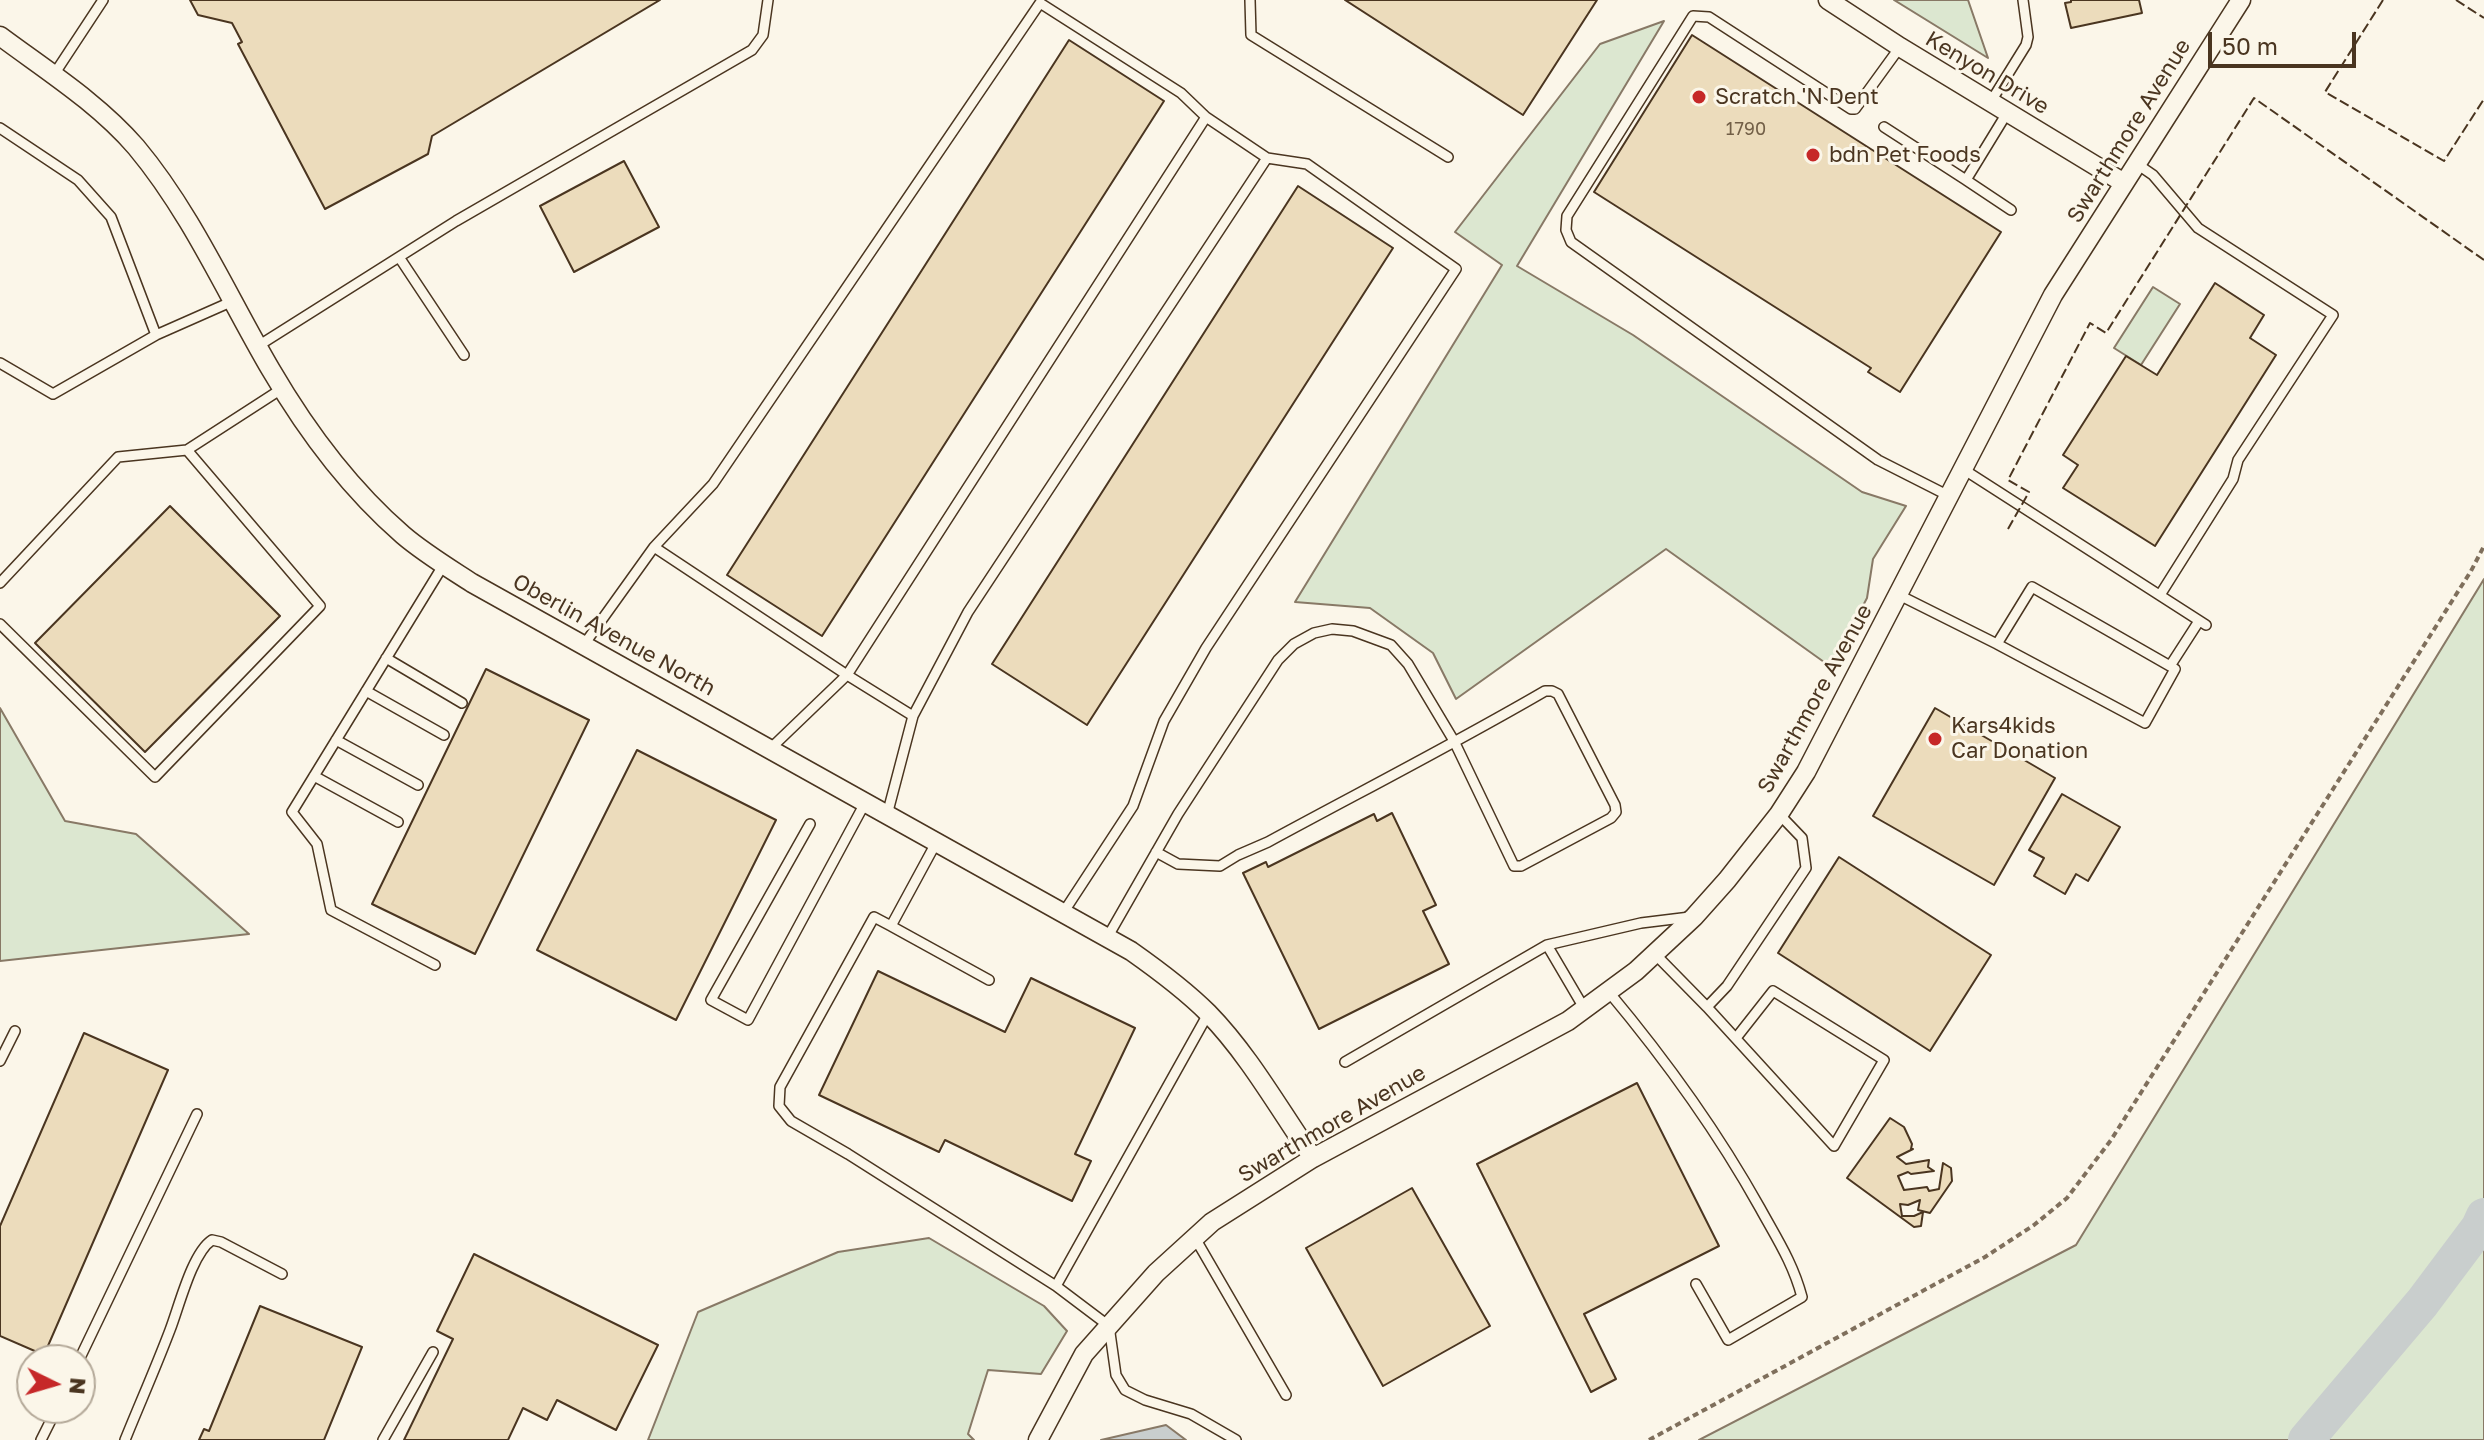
<!DOCTYPE html>
<html>
<head>
<meta charset="utf-8">
<style>
	body { margin:0 }
	#map { position:relative; width:2484px; height:1440px; overflow:hidden; background:#fbf6e9; font-family:"Golos Text",sans-serif }
	canvas { display:block }
	.north { position:absolute; left:16px; top:1344px; width:80px; height:80px; box-sizing:border-box; background:#fbf6e9; border:2px solid #b4a999; border-radius:50%; rotate:95deg; font-size:22px; font-weight:700; line-height:32px; text-align:center; color:#4a3520 }
	.north::after { content:''; display:block; margin:auto; width:28px; height:36px; background:#c62828; clip-path:polygon(50% 0,100% 100%,50% 72%,0 100%) }
	.scale { position:absolute; left:2208px; top:32px; width:148px; height:36px; box-sizing:border-box; border:4px solid #4a3520; border-top:0; padding-left:10px; font-size:24px; line-height:28px; white-space:nowrap; color:#4a3520; -webkit-text-stroke:6px #fbf6e9; paint-order:stroke }
</style>
</head>
<body>
<div id="map">
<canvas width="2484" height="1440"></canvas>
<div class="north">N</div>
<div class="scale">50 m</div>
</div>
<script>
const g = document.querySelector('canvas').getContext('2d');
g.lineJoin = 'round';
function fill(path, color) { g.fillStyle = color; g.fill(path, 'evenodd'); }
function strokePath(path, color, width, dash) { g.strokeStyle = color; g.lineWidth = width; g.lineCap = dash ? 'butt' : 'round'; g.setLineDash(dash || []); g.stroke(path); }
function drawText(font, color, halo, rows, align = 'center') {
  g.font = font + ' "Golos Text",sans-serif'; g.lineWidth = 6; g.setLineDash([]); g.textBaseline = 'middle'; g.strokeStyle = halo; g.fillStyle = color; for (const [text, x, y, turn = 0] of rows) {
    g.save(); g.translate(x, y); g.rotate((+turn || 0) * Math.PI / 180); g.textAlign = isNaN(turn) ? turn : align; if (halo) g.strokeText(text, 0, 0); g.fillText(text, 0, 0); g.restore();
  }
}
const green = new Path2D(`
	M1894,0H1968L1988,58Z
	M1664,21L1517,266L1633,335L1862,492L1906,506L1873,559L1867,598L1831,667L1666,549L1456,699L1433,653L1370,608L1295,602L1502,265L1455,232L1600,44Z
	M2153,287L2180,304L2141,365L2114,348Z
	M2484,579V1440H1699L2076,1245Z
	M0,708L65,821L136,834L249,934L0,961Z
	M929,1238L1044,1306L1067,1331L1041,1374L988,1370L968,1434L974,1440H648L698,1312L838,1252Z`);
fill(green, '#dce7d0');
strokePath(green, '#887966', 2);
const water = new Path2D(`
	M1166,1425L1186,1440H1101Z`);
fill(water, '#c9cecd');
strokePath(water, '#887966', 2);
strokePath(new Path2D(`
	M2306,1440L2422,1303L2479,1227L2484,1216`), '#c9cecd', 36);
const building = new Path2D(`
	M190,0H660L432,136L428,154L325,209L238,44L242,42L232,23L198,15Z
	M1345,0H1597L1523,115Z
	M2071,0H2139L2142,13L2071,28L2065,3L2071,2Z
	M1692,35L2001,232L1900,392L1868,372L1871,368L1594,192Z
	M1069,40L1164,101L822,636L727,575Z
	M624,161L659,227L574,272L540,206Z
	M1298,186L1393,248L1087,725L992,664Z
	M2215,283L2264,315L2250,338L2276,355L2155,546L2063,488L2078,465L2063,455L2126,356L2157,375Z
	M170,506L280,616L145,752L35,643Z
	M486,669L589,720L475,954L372,904Z
	M1935,708L2055,778L1994,885L1873,816Z
	M637,750L776,820L676,1020L537,950Z
	M2062,794L2120,827L2088,881L2076,874L2065,894L2034,876L2044,858L2029,850Z
	M1392,813L1436,905L1423,911L1449,964L1319,1029L1243,873L1266,862L1268,867L1374,814L1377,821Z
	M1839,857L1991,955L1930,1051L1778,953Z
	M878,971L1005,1032L1031,978L1135,1028L1075,1154L1091,1161L1072,1201L945,1140L939,1152L819,1095Z
	M84,1033L168,1070L44,1355L0,1336V1226Z
	M1637,1083L1719,1246L1584,1314L1616,1379L1591,1392L1477,1164Z
	M1890,1118L1904,1127L1912,1144L1911,1149H1913L1897,1157L1906,1164L1929,1160L1928,1167L1934,1171L1911,1174L1908,1172L1898,1176L1904,1190L1927,1187L1929,1191L1939,1189L1943,1163L1951,1168L1952,1181L1930,1213L1918,1210L1920,1200L1908,1205L1900,1204L1902,1216H1914L1923,1212L1921,1226L1914,1227L1847,1178Z
	M1412,1188L1490,1326L1383,1386L1306,1248Z
	M474,1254L658,1345L616,1430L557,1400L547,1420L523,1408L508,1440H404L453,1339L437,1331Z
	M260,1306L362,1347L324,1440H199L204,1429L209,1431Z`);
fill(building, '#ecdcbc');
strokePath(building, '#4a3520', 2);
const service = new Path2D(`
	M1250,0L1251,35L1448,157
	M1900,47L1855,109H1851L1709,17L1693,16L1567,216L1566,230L1571,242L1878,460L1949,496
	M53,76L103,0
	M1990,103L2026,45L2028,37L2023,0
	M1206,117L1267,158
	M1884,127L1966,180L2007,113
	M0,128L78,180L111,217L156,335L53,394L0,363
	M2137,164L2153,175L2198,228L2333,315L2238,460L2233,479L2160,595
	M1966,180L2011,210
	M399,257L464,355
	M156,335L233,301
	M258,346L456,221L752,50L763,35L768,0
	M1963,469L2206,625
	M654,547L847,675L913,716
	M0,583L118,457L187,450L283,388
	M1899,595L1997,644L2145,723L2175,669L2170,666L2199,621
	M0,624L155,777L320,606L187,450
	M1997,644L2032,587L2170,666
	M583,646L654,547L713,484L1040,3L1181,93L1206,117L847,675L771,748
	M386,658L462,703
	M366,691L444,735
	M336,740L418,785
	M314,776L398,822
	M887,815L913,716L968,612L1267,158L1307,164L1456,269L1206,648L1164,721L1133,806L1063,913
	M810,824L711,1000L748,1020L865,803
	M936,843L891,926L874,917L780,1087L779,1106L791,1121L848,1154L1056,1286
	M891,926L989,980
	M1107,938L1178,814L1278,660L1294,644L1314,633L1332,629L1353,631L1391,645L1408,664L1454,741L1514,866H1521L1611,818L1616,812L1615,805L1558,694L1552,691H1545C1454,744 1360,792 1268,842L1238,855L1220,866L1178,864L1156,852
	M1547,945L1584,1008
	M1654,953L1707,1007L1727,986L1806,868L1802,838L1779,814
	M435,965L331,910L317,844L292,812L444,564
	M1608,991C1665,1059 1717,1131 1760,1208C1777,1239 1793,1263 1802,1297L1728,1340L1696,1284
	M1707,1007L1834,1146L1884,1060L1773,991L1736,1038
	M1208,1014L1056,1286L1109,1326L1116,1375L1125,1390L1145,1400L1191,1414L1236,1440
	M0,1061L15,1031
	M1345,1062L1547,945L1641,923L1690,917
	M1195,1238L1286,1395
	M79,1360L197,1114
	M41,1440L57,1408
	M125,1440C140,1403 156,1367 170,1330C179,1307 192,1253 212,1240L221,1242L282,1274
	M383,1440L433,1352`);
const minor = new Path2D(`
	M1828,0L1900,47L2124,183
	M0,36C47,71 98,103 136,147C192,214 227,295 271,370C306,430 350,489 403,535C424,553 449,568 472,583L1131,951C1158,970 1184,989 1208,1013C1249,1055 1279,1109 1313,1158
	M1038,1440L1084,1354L1156,1273L1212,1222L1313,1158L1568,1021L1636,971L1694,917L1727,880L1779,814L1806,772L2053,295L2241,0`);
strokePath(service, '#4a3520', 12);
strokePath(minor, '#4a3520', 21);
strokePath(new Path2D(`
	M1649,1440L1985,1257L2034,1225L2067,1198L2111,1140L2471,571L2484,546`), '#7f6f5c', 4, [6, 4]);
strokePath(service, '#fbf6e9', 9);
strokePath(minor, '#fbf6e9', 18);
strokePath(new Path2D(`
	M2383,0L2325,92L2444,161L2484,99
	M2456,0L2484,18
	M2008,529L2029,492L2008,480L2090,323L2106,333L2254,98L2484,260`), '#4a3520', 2, [10, 4]);
for (const [x, y, r, color] of [
	[1699,97,8,"#c62828"],
	[1813,155,8,"#c62828"],
	[1935,739,8,"#c62828"]
]) { const dot = new Path2D(); dot.arc(x, y, r, 0, 2 * Math.PI); g.fillStyle = color; g.fill(dot); strokePath(dot, '#fbf6e9', 3); }
drawText('18px', '#725f47', null, [
	["1790",1746,129]
]);
drawText('22px', '#4a3520', '#fbf6e9', [
	["Kenyon Drive",1987,73,31],
	["Swarthmore Avenue",2129,131,-58],
	["Oberlin Avenue North",614,635,29],
	["Swarthmore Avenue",1815,699,-61],
	["Swarthmore Avenue",1332,1124,-30]
]);
drawText('22px', '#4a3520', '#fbf6e9', [
	["Scratch 'N Dent",1715,97],
	["bdn Pet Foods",1829,155],
	["Kars4kids",1951,726],
	["Car Donation",1951,751]
], 'left');
</script>
</body>
</html>
